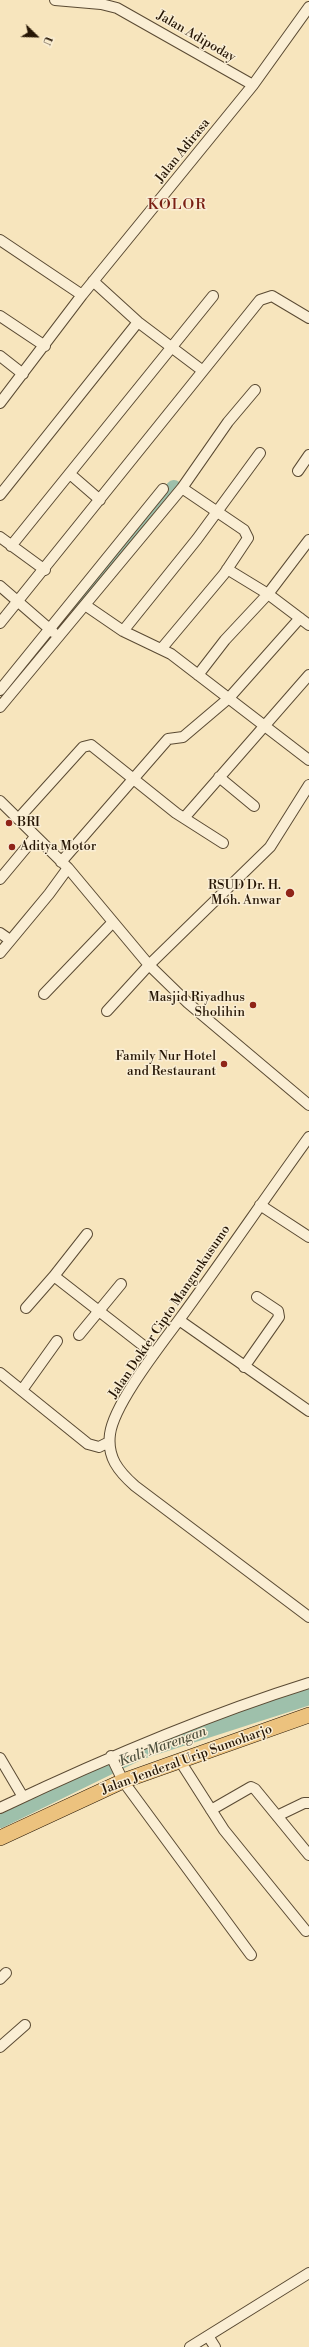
<!DOCTYPE html>
<html>
<head>
<meta charset="utf-8">
<style>
	body { margin:0 }
	#map { position:relative; width:309px; height:2347px; overflow:hidden; background:#f7e5bd; font-family:"Libre Bodoni",serif }
	canvas { display:block }
	.north { position:absolute; left:16px; top:16px; width:40px; height:40px; -webkit-text-stroke:3px #faeed4; paint-order:stroke; rotate:113deg; font-size:11px; font-weight:700; line-height:16px; text-align:center; color:#261605 }
	.north::after { content:''; display:block; margin:auto; width:14px; height:18px; background:#261605; clip-path:polygon(50% 0,100% 100%,50% 72%,0 100%) }
</style>
</head>
<body>
<div id="map">
<canvas width="309" height="2347"></canvas>
<div class="north">U</div>
</div>
<script>
const g = document.querySelector('canvas').getContext('2d');
g.lineJoin = 'round';
function strokePath(path, color, width, dash) { g.strokeStyle = color; g.lineWidth = width; g.lineCap = dash ? 'butt' : 'round'; g.setLineDash(dash || []); g.stroke(path); }
function drawText(font, color, halo, rows, align = 'center') {
  g.font = font + ' "Libre Bodoni",serif'; g.lineWidth = 3; g.setLineDash([]); g.textBaseline = 'middle'; g.strokeStyle = halo; g.fillStyle = color; for (const [text, x, y, turn = 0] of rows) {
    g.save(); g.translate(x, y); g.rotate((+turn || 0) * Math.PI / 180); g.textAlign = isNaN(turn) ? turn : align; if (halo) g.strokeText(text, 0, 0); g.fillText(text, 0, 0); g.restore();
  }
}
strokePath(new Path2D(`
	M75,604L174,488
	M0,1820L139,1752L309,1697`), '#9ec0ab', 16);
const minor = new Path2D(`
	M55,0L101,4L117,8L253,85
	M0,240L82,295
	M93,281L138,322L203,371
	M0,316L45,346
	M0,356L23,374
	M0,403L82,295L253,85L309,7
	M298,471L309,455
	M70,474L100,500
	M0,495L138,322
	M0,537L45,570
	M11,546L213,296
	M227,569L268,594L309,625
	M0,586L53,632
	M85,605L123,631L171,654L309,760
	M0,623L260,300L272,296L309,318
	M123,631L197,539L260,453
	M162,648L224,574L248,538L244,530L182,488
	M198,675L225,640L268,594L309,540
	M0,690L163,489
	M0,707L182,488L228,422L255,390
	M219,777L254,806
	M0,801L68,868L149,965L188,1003L309,1105
	M184,818L309,675
	M18,819L83,747L91,745L176,813L223,843
	M61,862L168,739L183,737L229,698L300,618
	M0,879L35,837
	M0,933L10,940
	M0,953L49,894L68,868
	M44,994L113,922
	M107,1011L149,965L270,847L309,785
	M309,1137C265,1198 223,1260 179,1320C160,1346 114,1404 110,1434C107,1457 118,1471 135,1486L309,1617
	M260,1205L309,1237
	M87,1234L54,1276L154,1354
	M26,1308L54,1276
	M179,1320L309,1411
	M79,1335L121,1284
	M244,1367L279,1317L278,1311L257,1297
	M0,1373L88,1444L99,1447L109,1442
	M22,1390L57,1341
	M111,1756L123,1781L251,1955
	M0,1758L23,1797
	M180,1761L224,1830L306,1931
	M0,1808C101,1760 203,1716 309,1683
	M211,1810L251,1787L255,1789L309,1855
	M277,1816L304,1803H309
	M0,1979L6,1973
	M0,2047L25,2025
	M208,2336L215,2347
	M190,2347L309,2273`);
const highway = new Path2D(`
	M0,1838L123,1781L309,1715`);
strokePath(minor, '#5a4a33', 12);
strokePath(highway, '#261605', 16);
strokePath(minor, '#faeed4', 10);
strokePath(highway, '#ecc27e', 15);
for (const [x, y, r, color] of [
	[9,823,4,"#8f2418"],
	[12,847,4,"#8f2418"],
	[290,893,5,"#8f2418"],
	[253,1005,4,"#8f2418"],
	[224,1064,4,"#8f2418"]
]) { const dot = new Path2D(); dot.arc(x, y, r, 0, 2 * Math.PI); g.fillStyle = color; g.fill(dot); strokePath(dot, '#faeed4', 1.5); }
drawText('13px', '#261605', '#faeed4', [
	["Jalan Adipoday",196,37,30],
	["Jalan Adirasa",183,151,-51],
	["Jalan Dokter Cipto Mangunkusumo",170,1312,-56],
	["Jalan Jenderal Urip Sumoharjo",187,1760,-20]
]);
drawText('13px', '#261605', '#faeed4', [
	["BRI",17,823,"left"],
	["Aditya Motor",20,847,"left"],
	["RSUD Dr. H.",281,886],
	["Moh. Anwar",281,901],
	["Masjid Riyadhus",245,998],
	["Sholihin",245,1013],
	["Family Nur Hotel",216,1057],
	["and Restaurant",216,1072]
], 'right');
drawText('italic 14px', '#50523f', '#faeed4', [
	["Kali Marengan",163,1747,-20]
]);
g.letterSpacing = '1px';
drawText('15px', '#7a1f14', '#faeed4', [
	["KOLOR",177,205]
]);
g.letterSpacing = '0px';
</script>
</body>
</html>
